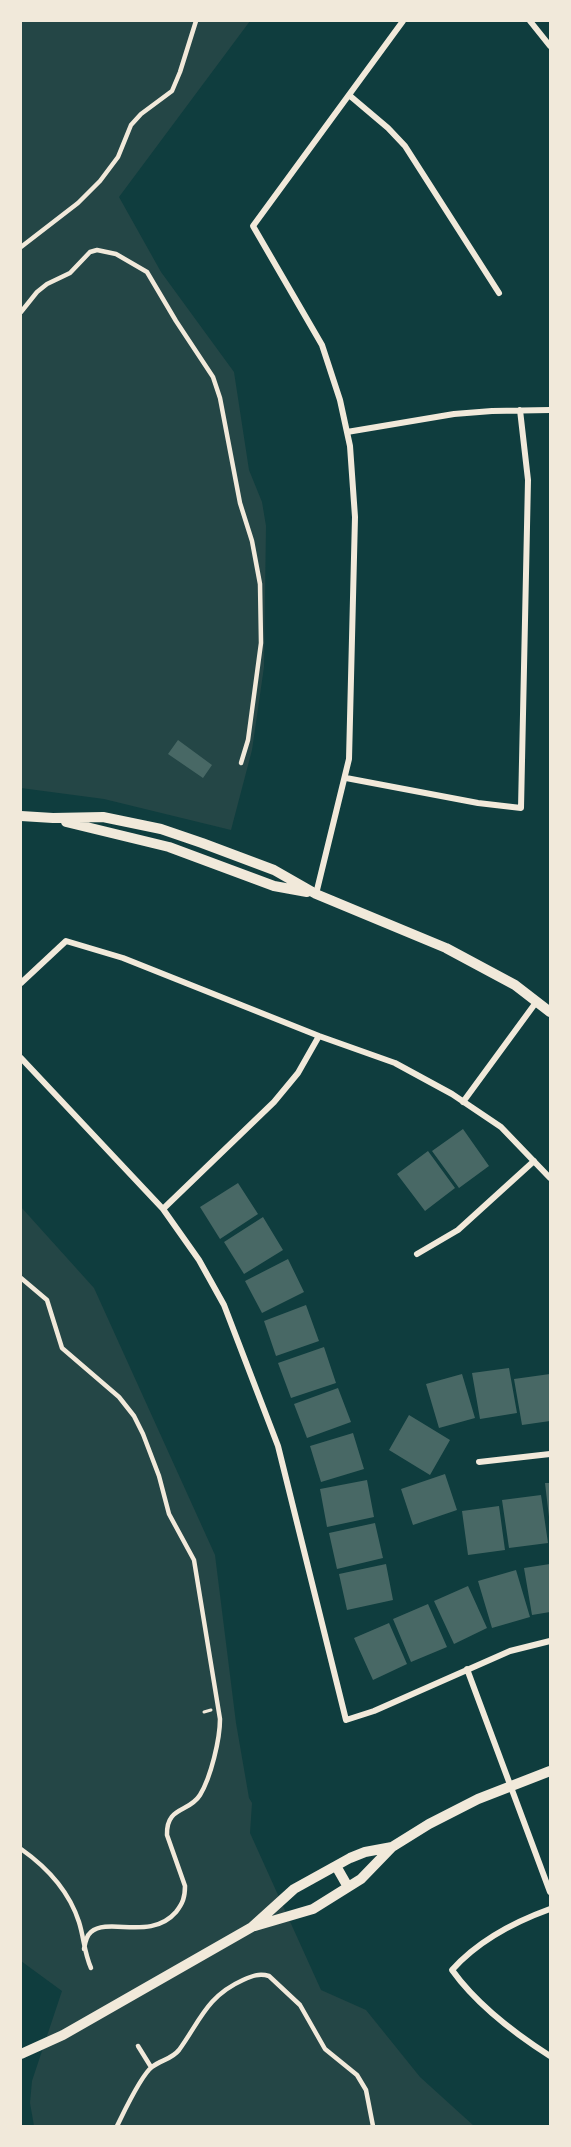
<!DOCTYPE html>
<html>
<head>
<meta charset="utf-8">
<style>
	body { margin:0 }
	#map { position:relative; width:571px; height:2147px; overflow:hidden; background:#0f3d3e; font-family:"Fira Sans Condensed",sans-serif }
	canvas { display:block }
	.frame { position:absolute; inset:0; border:22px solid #f1e9da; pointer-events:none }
</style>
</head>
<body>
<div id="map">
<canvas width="571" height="2147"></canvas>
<div class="frame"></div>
</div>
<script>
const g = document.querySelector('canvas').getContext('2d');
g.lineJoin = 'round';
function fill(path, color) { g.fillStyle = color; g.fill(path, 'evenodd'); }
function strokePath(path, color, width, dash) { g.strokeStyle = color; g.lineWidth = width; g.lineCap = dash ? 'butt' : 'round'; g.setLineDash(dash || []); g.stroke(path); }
fill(new Path2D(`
	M21,21H250L119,197L161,272L234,372L249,470L262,502L266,526L264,667L252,750L231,830L104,799L21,788Z
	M21,1207L94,1288L215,1555L236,1723L249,1798L252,1803L250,1833L321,1990L366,2010L420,2077L474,2126H34L30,2103L32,2081L62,1991L21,1961Z`), '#244646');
fill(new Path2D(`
	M178,740L212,765L203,778L168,754Z
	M463,1129L489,1166L459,1188L432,1151Z
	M428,1151L455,1188L425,1211L397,1174Z
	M238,1183L258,1214L220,1239L200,1207Z
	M263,1217L283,1250L244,1274L224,1242Z
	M288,1259L304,1292L262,1313L245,1281Z
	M306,1305L319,1341L276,1356L264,1321Z
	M324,1347L336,1383L291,1398L278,1363Z
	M509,1368L517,1413L480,1419L472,1373Z
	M462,1374L475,1418L439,1428L426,1384Z
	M550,1374V1421L522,1425L514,1379Z
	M338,1388L351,1422L307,1438L294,1404Z
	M409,1415L450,1440L430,1475L389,1450Z
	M353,1433L364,1469L321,1482L310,1446Z
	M445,1474L457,1510L413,1525L401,1489Z
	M367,1480L374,1517L327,1527L320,1489Z
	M545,1483H550V1517H549Z
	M541,1495L548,1543L509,1548L502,1500Z
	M499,1506L505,1550L468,1555L462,1511Z
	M375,1523L383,1558L337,1569L329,1533Z
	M386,1564L393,1600L347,1610L339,1574Z
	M550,1564V1612L532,1615L524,1568Z
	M516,1570L530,1617L492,1628L478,1581Z
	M468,1586L487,1628L454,1644L434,1601Z
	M428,1604L447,1647L411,1662L393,1619Z
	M389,1623L407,1664L373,1680L354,1638Z`), '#486865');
strokePath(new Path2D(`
	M204,1712L211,1710`), '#f1e9da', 3);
strokePath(new Path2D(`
	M21,247L78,203L100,181L118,157L131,125L141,114L172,91L180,72L196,21
	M21,312L37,292L47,284L70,273L90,252L97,250L116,254L147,272L176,321L213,377L220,398L240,503L252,541L260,584L261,643L248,740L241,763
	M21,1278L47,1300L62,1348L119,1397L134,1416L143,1434L159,1476L169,1514L194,1560L220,1719C220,1739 211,1777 200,1795C189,1813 166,1806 167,1835L185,1886C185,1897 183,1903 176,1912C151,1941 109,1917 91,1932C86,1936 85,1943 84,1949
	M21,1849C48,1868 69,1891 79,1922C84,1938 84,1952 91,1968
	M138,2046L151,2067
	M117,2126C124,2112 141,2075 152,2067C161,2060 172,2059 179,2050C200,2021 207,1996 243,1980C252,1976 259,1973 269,1976L300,2005L325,2049L357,2075L366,2090L373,2126`), '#f1e9da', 4.5);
strokePath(new Path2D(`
	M530,21L550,46
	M349,95L388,128L405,146L499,293
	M347,432L454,414L492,411L550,410
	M346,778L478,803L521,808L528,480L520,410
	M316,894L349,759L355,517L350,446L340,400L322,345L253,226L403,21
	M21,983L66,941L123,958L319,1036L395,1063L452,1094L501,1127L550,1178
	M21,1058L163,1209L199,1260L224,1305L278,1446L346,1720L374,1711L510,1651L550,1641
	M463,1102L537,1001
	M163,1209L274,1102L298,1073L319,1036
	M417,1254L458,1230L534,1161
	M479,1462L550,1454
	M467,1669L550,1892
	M550,1909C514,1922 477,1942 452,1970C477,2005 514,2033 550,2056`), '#f1e9da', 6);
strokePath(new Path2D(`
	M21,816L53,818L103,817L161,829L202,843L274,870L316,894L446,948L515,985L550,1012
	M66,822L169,847L274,886L307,892
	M336,1866L348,1887
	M255,1926L313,1909L361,1879L392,1847L429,1824L478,1799L550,1771
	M21,2054L63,2035L252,1927L294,1889L350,1858L365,1852L392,1847`), '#f1e9da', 10);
</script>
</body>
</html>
